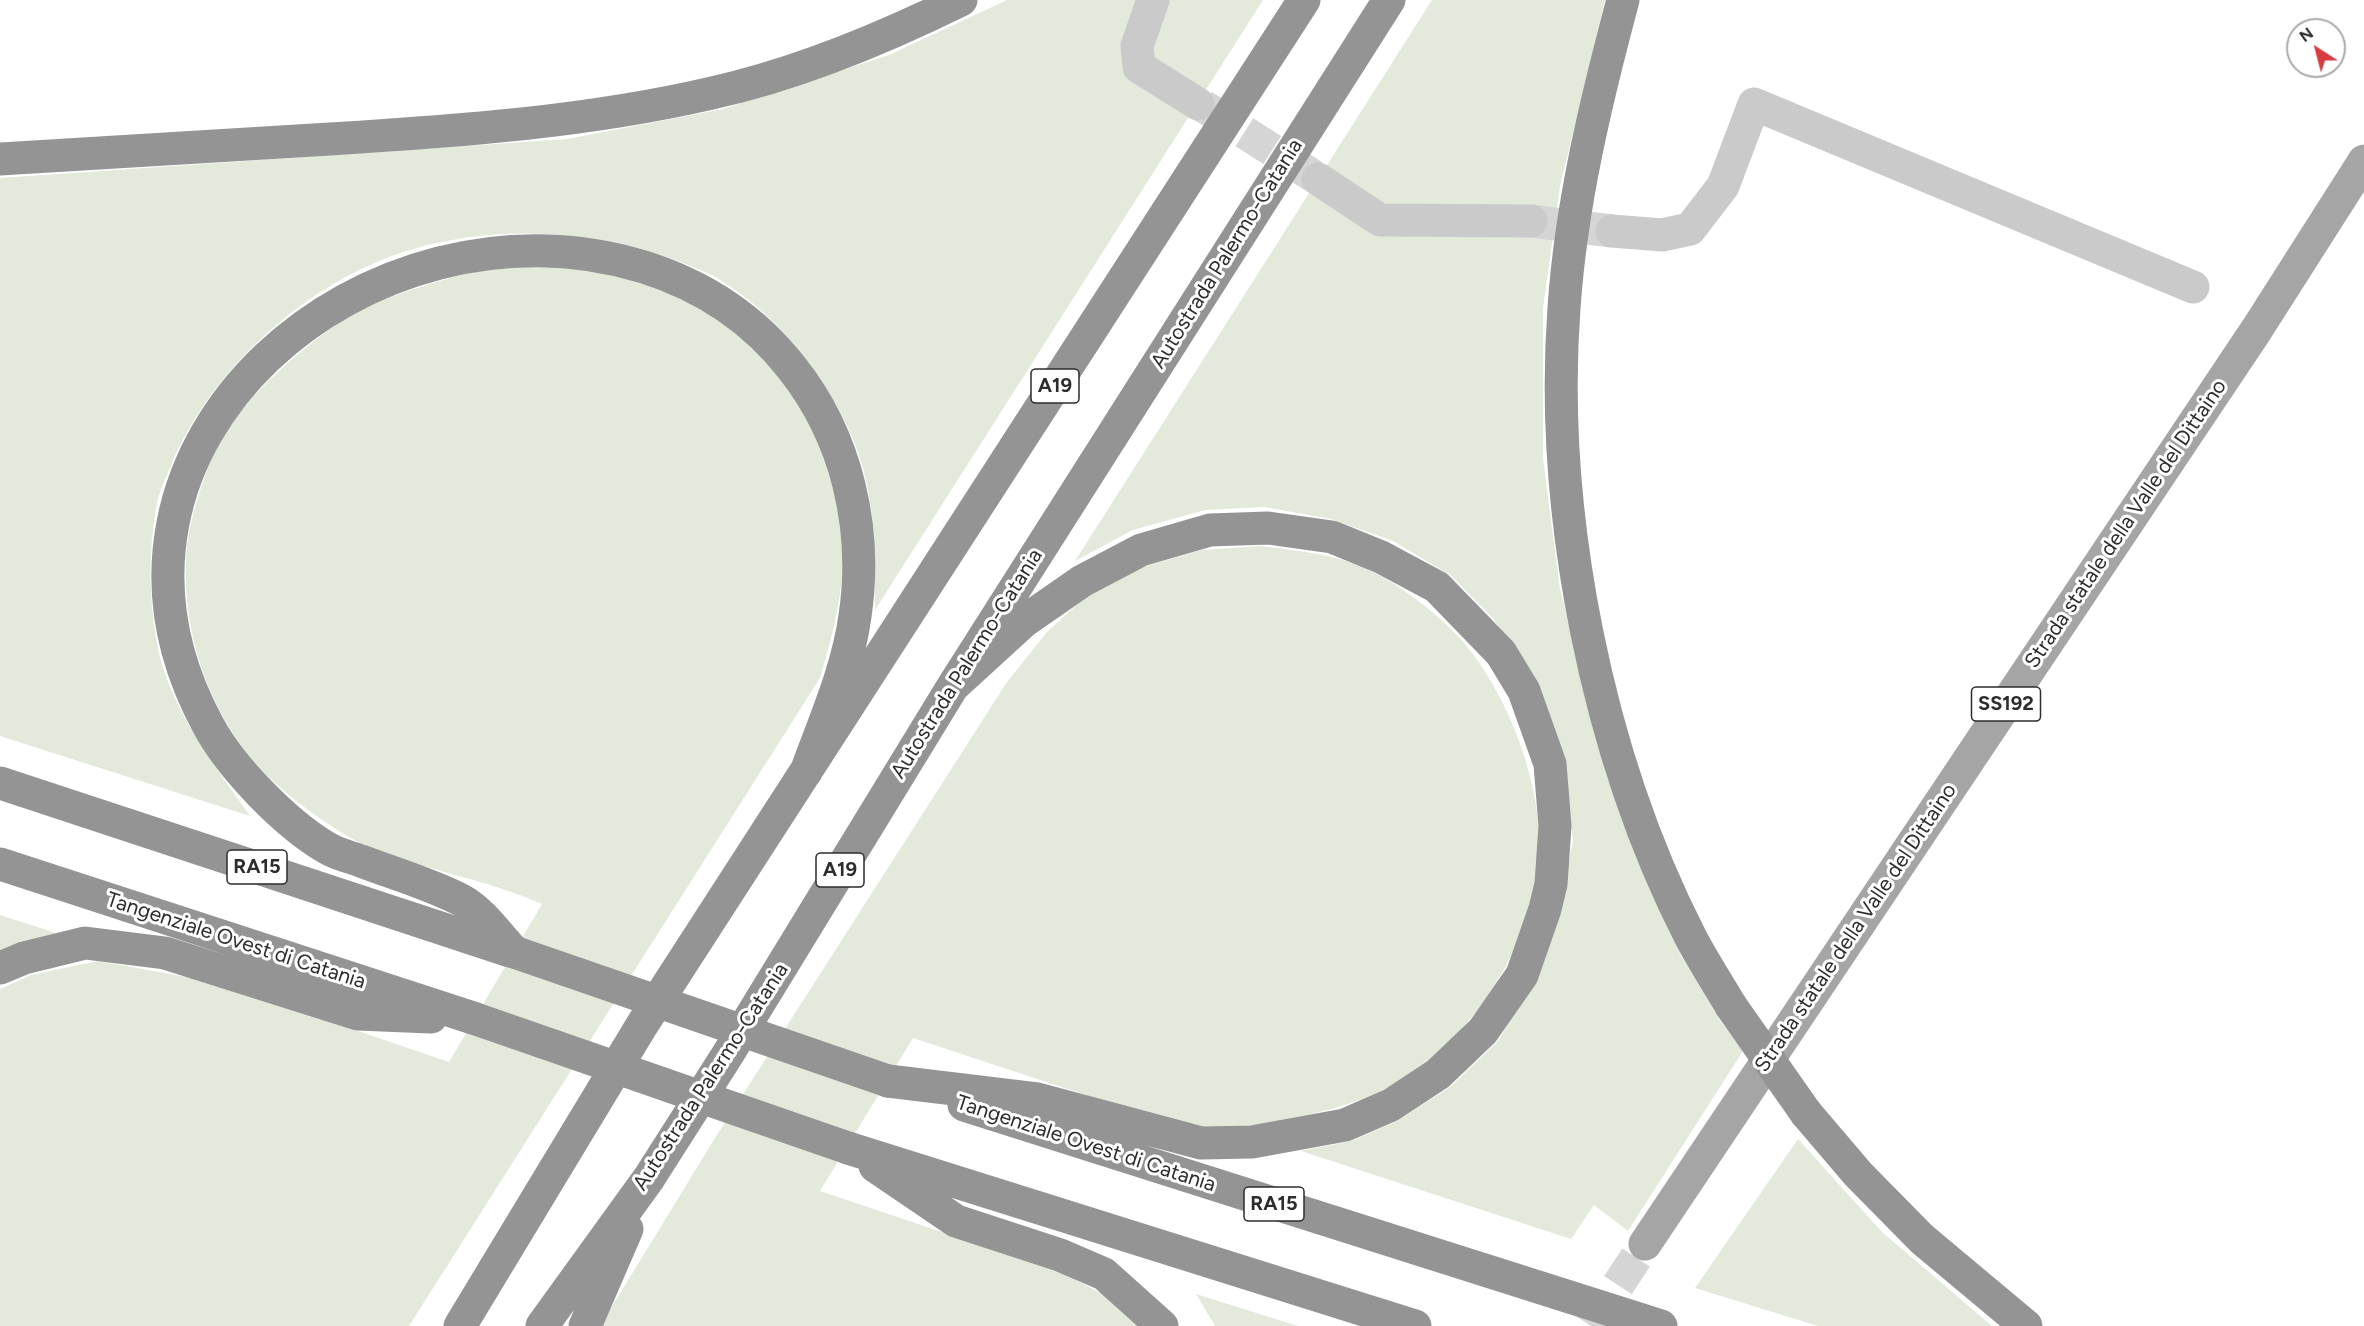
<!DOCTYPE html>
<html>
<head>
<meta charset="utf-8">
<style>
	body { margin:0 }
	#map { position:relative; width:2364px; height:1326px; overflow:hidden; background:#fff; font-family:Figtree,sans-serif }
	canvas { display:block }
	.north { position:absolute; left:2286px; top:18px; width:60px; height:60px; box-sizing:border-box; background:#fff; border:2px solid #ababab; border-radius:50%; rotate:324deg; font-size:16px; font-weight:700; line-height:24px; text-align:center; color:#2d2d2d }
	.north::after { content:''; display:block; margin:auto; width:21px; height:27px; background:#d73c41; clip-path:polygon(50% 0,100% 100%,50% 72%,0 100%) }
</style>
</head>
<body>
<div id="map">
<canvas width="2364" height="1326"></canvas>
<div class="north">N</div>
</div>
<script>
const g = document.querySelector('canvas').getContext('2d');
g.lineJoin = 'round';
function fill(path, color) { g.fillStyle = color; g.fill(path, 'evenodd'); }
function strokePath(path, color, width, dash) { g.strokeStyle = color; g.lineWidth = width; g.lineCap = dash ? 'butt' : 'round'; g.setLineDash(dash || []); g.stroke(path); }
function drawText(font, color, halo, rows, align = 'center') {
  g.font = font + ' Figtree,sans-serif'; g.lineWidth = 6; g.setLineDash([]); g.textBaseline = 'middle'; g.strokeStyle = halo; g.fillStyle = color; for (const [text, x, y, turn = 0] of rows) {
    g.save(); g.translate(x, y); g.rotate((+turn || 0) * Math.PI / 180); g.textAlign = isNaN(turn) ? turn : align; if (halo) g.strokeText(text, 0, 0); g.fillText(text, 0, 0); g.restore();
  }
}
fill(new Path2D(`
	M1007,0H1263L875,610C875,557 876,506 859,455C835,386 782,318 720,280C711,273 699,270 688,265C601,230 500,223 410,250C309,280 209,370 170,468C165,480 158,494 156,508C148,554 149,603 158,649C172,712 214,764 250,816L0,736V178L567,139L723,109L889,55Z
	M1432,0H1605L1560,186L1543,308V459L1560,589L1602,755L1641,864L1680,954L1719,1019L1743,1051L1628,1231L1594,1205L1571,1239L1301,1151L1352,1141L1399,1120L1450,1087L1498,1041L1530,989L1556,925L1573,840L1561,753L1537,682L1492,617L1450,575L1393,541L1331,519L1264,507L1205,510L1133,530L1075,561Z
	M546,266C571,269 599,268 623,275C689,296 755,337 794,395C809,418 819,444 827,470C837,500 845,531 843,563C841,603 831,641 820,678L409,1326H0V989L31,975L98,961L214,982L449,1062L542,904C486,879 422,870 366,846C334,831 279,791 256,764C208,709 182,631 186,558C187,527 202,480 215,451C237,403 304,345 348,317C375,300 451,275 483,271C504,268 525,267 546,266Z
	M1260,546C1300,551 1339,554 1375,573C1403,587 1443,618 1463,642C1509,695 1543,786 1539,856C1534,934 1488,1011 1429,1061C1397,1089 1352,1105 1311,1114C1277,1122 1241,1131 1206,1128C1164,1124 1125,1108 1086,1095C1028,1076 971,1057 913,1038L820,1191L1058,1271L1116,1301L1143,1326H600L715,1138L1007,682L1047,632L1090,593L1140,568L1202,550Z
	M0,915L56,933L0,952Z
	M1798,1139L1882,1232L1992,1326H1818L1695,1288Z
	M1196,1294L1298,1326H1215Z`), '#e3eadc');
strokePath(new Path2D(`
	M1203,106L1318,179
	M1531,221L1612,231`), '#d5d5d5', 33, [33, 16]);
strokePath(new Path2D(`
	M1591,1326L1645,1244`), '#d5d5d5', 33, [33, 16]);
strokePath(new Path2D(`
	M1153,0L1137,46L1139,67L1198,104
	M1318,179L1380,220L1531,221
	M1612,231L1662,235L1690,229L1723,186L1754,104L2193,287`), '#cacaca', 33);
strokePath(new Path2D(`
	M1645,1244L2257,329L2364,161`), '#a5a5a5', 33);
strokePath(new Path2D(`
	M1623,0C1596,101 1571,204 1564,308C1549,513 1597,755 1691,938C1703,961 1718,984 1731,1006
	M0,159C110,152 220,145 330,139C458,131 587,122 712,93C798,74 882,39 961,0
	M0,783L510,951
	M0,864L473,1018
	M514,952C499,936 482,912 463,901C431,884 395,874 361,861C350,857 337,854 327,848C286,824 231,768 208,725C55,442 371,182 644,267C704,286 753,318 792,368C847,437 868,529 855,616C848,669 824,722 806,772
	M0,968L24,958L85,943L165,953L358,1014L431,1017
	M888,1081L1037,1099L1201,1143L1252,1142L1345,1125L1391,1105L1438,1074L1483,1031L1522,975L1545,909L1551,884L1555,826L1550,764L1524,691L1501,653L1437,587L1381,557L1332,537L1268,528L1210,530L1141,550L1082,581L1023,622L953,686
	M964,1105L1661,1326
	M1806,1113L1858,1174L1922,1239L2026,1326
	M848,1148L1415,1326
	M875,1166L956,1221L1060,1255L1104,1274L1162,1326
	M460,1326L642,1025L1304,0
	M542,1326L649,1178L728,1054L953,686L1389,0
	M585,1326L627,1229`), '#949494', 33);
strokePath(new Path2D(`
	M514,952L888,1081
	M1731,1006L1806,1113
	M473,1018L848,1148`), '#949494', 33);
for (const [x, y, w] of [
	[1055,386,48],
	[2006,704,69],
	[257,867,60],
	[840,870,48],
	[1274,1204,60]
]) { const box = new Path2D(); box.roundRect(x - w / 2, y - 17, w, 34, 4.5); g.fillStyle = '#fff'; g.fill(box); strokePath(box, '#2d2d2d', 1.5); }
drawText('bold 20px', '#2d2d2d', null, [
	["A19",1055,386],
	["SS192",2006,704],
	["RA15",257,867],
	["A19",840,870],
	["RA15",1274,1204]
]);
drawText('21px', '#2d2d2d', '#fff', [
	["Autostrada Palermo-Catania",1227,254,-58],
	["Strada statale della Valle del Dittaino",2126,524,-56],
	["Autostrada Palermo-Catania",967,664,-58],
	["Strada statale della Valle del Dittaino",1856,928,-56],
	["Tangenziale Ovest di Catania",236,941,18],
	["Autostrada Palermo-Catania",711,1077,-57],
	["Tangenziale Ovest di Catania",1086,1144,18]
]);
</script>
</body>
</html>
